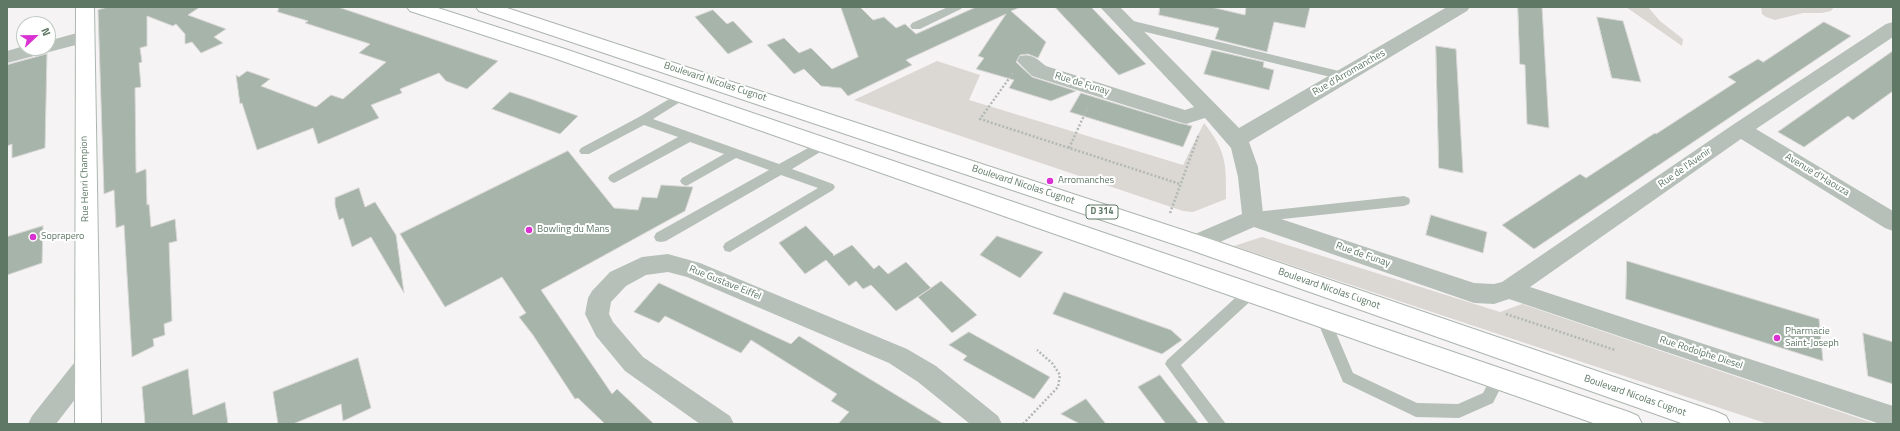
<!DOCTYPE html>
<html>
<head>
<meta charset="utf-8">
<style>
	body { margin:0 }
	#map { position:relative; width:1900px; height:431px; overflow:hidden; background:#f6f3f4; font-family:"Titillium Web",sans-serif }
	canvas { display:block }
	.frame { position:absolute; inset:0; border:8px solid #5e7865; pointer-events:none }
	.north { position:absolute; left:16px; top:16px; width:40px; height:40px; box-sizing:border-box; background:#fff; border:1px solid #bfc9c1; border-radius:50%; rotate:68deg; font-size:11px; font-weight:700; line-height:16px; text-align:center; color:#5e7865 }
	.north::after { content:''; display:block; margin:auto; width:14px; height:18px; background:#d931d2; clip-path:polygon(50% 0,100% 100%,50% 72%,0 100%) }
</style>
</head>
<body>
<div id="map">
<canvas width="1900" height="431"></canvas>
<div class="frame"></div>
<div class="north">N</div>
</div>
<script>
const g = document.querySelector('canvas').getContext('2d');
g.lineJoin = 'round';
function fill(path, color) { g.fillStyle = color; g.fill(path, 'evenodd'); }
function strokePath(path, color, width, dash) { g.strokeStyle = color; g.lineWidth = width; g.lineCap = dash ? 'butt' : 'round'; g.setLineDash(dash || []); g.stroke(path); }
function drawText(font, color, halo, rows, align = 'center') {
  g.font = font + ' "Titillium Web",sans-serif'; g.lineWidth = 4; g.setLineDash([]); g.textBaseline = 'middle'; g.strokeStyle = halo; g.fillStyle = color; for (const [text, x, y, turn = 0] of rows) {
    g.save(); g.translate(x, y); g.rotate((+turn || 0) * Math.PI / 180); g.textAlign = isNaN(turn) ? turn : align; if (halo) g.strokeText(text, 0, 0); g.fillText(text, 0, 0); g.restore();
  }
}
fill(new Path2D(`
	M1626,7H1648L1660,21L1683,39L1682,46Z
	M1761,7H1834L1831,11L1822,13H1803L1775,20L1766,17L1762,14Z
	M937,61L980,75L969,100L1183,165L1204,123C1227,152 1226,164 1226,199L1193,212L1183,211L854,100Z
	M1262,237L1500,312L1522,304L1876,424H1768L1234,246Z`), '#dbd7d3');
const building = new Path2D(`
	M108,7H200L188,15L226,29L214,37L223,43L201,53L192,42L185,44V34L176,24L173,26L147,16V46L140,48L142,62L139,63L141,87L135,88L136,170V173L146,169L147,205L149,204L151,227L175,219L177,241L169,243L172,321L164,324L165,335L153,339L154,346L132,357L124,225L116,228L114,190L104,194L98,10Z
	M279,7H338L498,61L467,89L446,81L439,73L400,89L402,93L371,105L379,118L318,144L313,128L257,150L242,103L240,104L236,75L239,77L247,71L270,79L261,86L316,107L331,95L343,99L386,62L359,53L370,44L305,23L308,21L278,12Z
	M841,7H860L873,20L884,17L896,28L905,24L916,34L976,7H1021L1011,11L1046,42L1038,58L1028,54L1020,55L1016,62L1032,77L1076,91L1051,101L1009,88L1014,80L976,69L984,58L978,56L1006,14L906,60L912,65L848,96L841,88L821,86L804,69L794,74L767,45L784,38L799,53L811,48L832,69L858,57Z
	M1055,7H1091L1146,64L1119,75Z
	M1160,7H1211L1245,15L1246,7H1310L1305,28L1274,22L1267,52L1215,39L1219,28L1159,15Z
	M1518,7H1542L1549,128L1527,124L1525,65L1520,64Z
	M713,10L727,24L733,21L753,42L728,54L695,17Z
	M1597,17L1623,21L1641,82L1612,78Z
	M1824,22L1851,36L1534,249L1502,225L1580,174L1586,178L1655,133L1656,134L1736,82L1728,77L1758,59L1763,62Z
	M1436,46L1456,49L1463,173L1439,168Z
	M1212,50L1264,62L1263,67L1274,70L1269,90L1204,74Z
	M1893,51V91L1853,120L1848,116L1804,147L1778,132Z
	M47,54L45,148L12,158V144L7,146V65Z
	M510,92L531,99L578,116L560,134L492,109Z
	M1081,93L1179,123L1192,126L1183,147L1070,112Z
	M568,151L614,208L638,210L642,197L657,198L661,185L693,187L685,211L541,290L612,394L617,389L654,424H605L578,398L575,399L533,335L519,317L526,313L502,277L445,307L400,234Z
	M359,188L365,207L375,202L396,235L404,293L371,237L352,247L343,218L339,220L335,205V198Z
	M1431,215L1487,232L1483,253L1426,235Z
	M43,226L42,263L7,275V237Z
	M806,226L834,255L833,256L852,245L874,269L879,265L888,274L906,262L931,288L941,281L977,315L952,333L918,297L931,288L896,311L871,285L863,289L856,281L849,286L826,260L805,274L779,243Z
	M997,236L1043,252L1020,278L980,255Z
	M1627,261L1819,319L1823,361L1626,299Z
	M659,283L791,344L799,336L944,424H838L849,412L831,401L837,394L751,340L741,353L665,316L659,323L634,312Z
	M1064,292L1171,330L1182,340L1162,354L1053,314Z
	M969,332L1050,377L1034,399L963,360L967,356L949,345Z
	M1863,333L1893,342V384L1868,376Z
	M358,358L371,408L343,421L341,404L293,424H278L273,392Z
	M188,369L193,415L225,402L228,424H145L142,387Z
	M1160,375L1167,384L1199,424H1166L1138,387Z
	M1086,399L1106,424H1080L1061,414Z`);
fill(building, '#a7b4a9');
strokePath(building, '#d8d6d6', 1);
const secondary = new Path2D(`
	M76,7H94L101,424H75Z`);
const primary = new Path2D(`
	M407,7H435L565,49L1629,412L1638,416L1642,424H1596L551,57L410,11Z
	M476,7H504L1204,237L1717,412L1726,416L1730,424H1684L1188,249L479,11Z`);
strokePath(secondary, '#abb7ae', 2);
strokePath(primary, '#abb5ad', 2);
strokePath(new Path2D(`
	M1013,73L980,119L1180,184
	M1069,148L1088,107
	M1170,213L1199,134
	M1506,314L1615,350
	M1023,424L1058,387L1060,375L1052,363L1037,350`), '#b2b9b4', 2.5, [2, 2]);
fill(new Path2D(`
	M948,7H962L961,9L920,29H912L910,26L912,23Z
	M1125,19L1343,72L1347,73L1349,76L1347,79L1343,80L1121,26L1120,23L1121,20Z
	M681,92L685,93L687,96L685,99L653,119L779,164L819,142H827L829,145L827,148L792,169L833,184L835,187L833,190L730,252L725,251L723,247L725,243L818,188L781,175L666,241L661,242L656,241L654,237L656,233L769,170L736,158L690,184L686,186L682,184L680,181L682,178L724,154L690,142L618,181L614,183L610,181L608,178L610,175L678,137L644,125L589,154H581L579,151L581,148L639,117Z
	M1404,196L1409,198L1410,201L1409,204L1404,206L1255,222L1250,221L1248,217L1250,213L1255,212Z
	M1250,287L1255,289L1257,293L1255,297L1181,365L1226,424H1209L1165,364L1167,360L1245,289Z
	M1323,312L1328,314L1353,373L1417,403L1458,404L1483,393L1493,374L1498,373L1503,374L1505,379L1493,403L1459,418L1416,417L1343,382L1316,318L1318,314Z`), '#b6c0b9');
fill(new Path2D(`
	M1100,7H1120L1239,128L1447,7H1470L1467,11L1249,142L1258,167L1263,213L1474,283L1494,284L1502,282L1734,124L1886,24L1893,22V37L1756,129L1893,211V231L1885,228L1741,139L1530,287L1893,406V424H1880L1509,299L1494,304L1474,303L1254,227L1204,249L1196,252L1188,249L1185,243L1188,237L1242,214L1238,177L1231,148L1205,118L1186,124L1179,122L1032,76L1017,61L1020,56C1032,53 1037,59 1046,66L1185,110L1194,107Z
	M84,31L91,33L93,37L91,41L7,63V51L24,46V48H48V41Z
	M668,254L700,263L907,349L936,366L998,416L1002,424H970L918,382L889,363L687,277L668,272L646,275L626,286L611,302L609,314L613,322L643,357L730,416L734,424H700L625,371L596,336L585,314L588,298L592,291L610,272L642,257Z
	M87,354L96,358L99,365L96,372L56,424H28L32,416L78,358Z`), '#b6c0b9');
fill(secondary, '#fff');
fill(primary, '#fff');
for (const [x, y, r, color] of [
	[1050,181,4,"#d931d2"],
	[529,230,4,"#d931d2"],
	[33,237,4,"#d931d2"],
	[1777,338,4,"#d931d2"]
]) { const dot = new Path2D(); dot.arc(x, y, r, 0, 2 * Math.PI); g.fillStyle = color; g.fill(dot); strokePath(dot, '#fff', 1.5); }
for (const [x, y, w] of [
	[1102,212,32]
]) { const box = new Path2D(); box.roundRect(x - w / 2, y - 7, w, 14, 3); g.fillStyle = '#fff'; g.fill(box); strokePath(box, '#5e7865', 1); }
drawText('bold 9px', '#5e7865', null, [
	["D 314",1102,212]
]);
drawText('10px', '#5e7865', '#fff', [
	["Rue d'Arromanches",1349,73,-30],
	["Boulevard Nicolas Cugnot",715,82,18],
	["Rue de Funay",1082,84,17],
	["Rue de l'Avenir",1685,168,-35],
	["Avenue d'Haouza",1817,175,31],
	["Rue Henri Champion",85,179,-91],
	["Boulevard Nicolas Cugnot",1023,185,18],
	["Rue de Funay",1363,255,19],
	["Rue Gustave Eiffel",725,283,22],
	["Boulevard Nicolas Cugnot",1329,289,19],
	["Rue Rodolphe Diesel",1701,353,18],
	["Boulevard Nicolas Cugnot",1635,396,19]
]);
drawText('10px', '#5e7865', '#fff', [
	["Arromanches",1058,181],
	["Bowling du Mans",537,230],
	["Soprapero",41,237],
	["Pharmacie",1785,332],
	["Saint-Joseph",1785,344]
], 'left');
</script>
</body>
</html>
